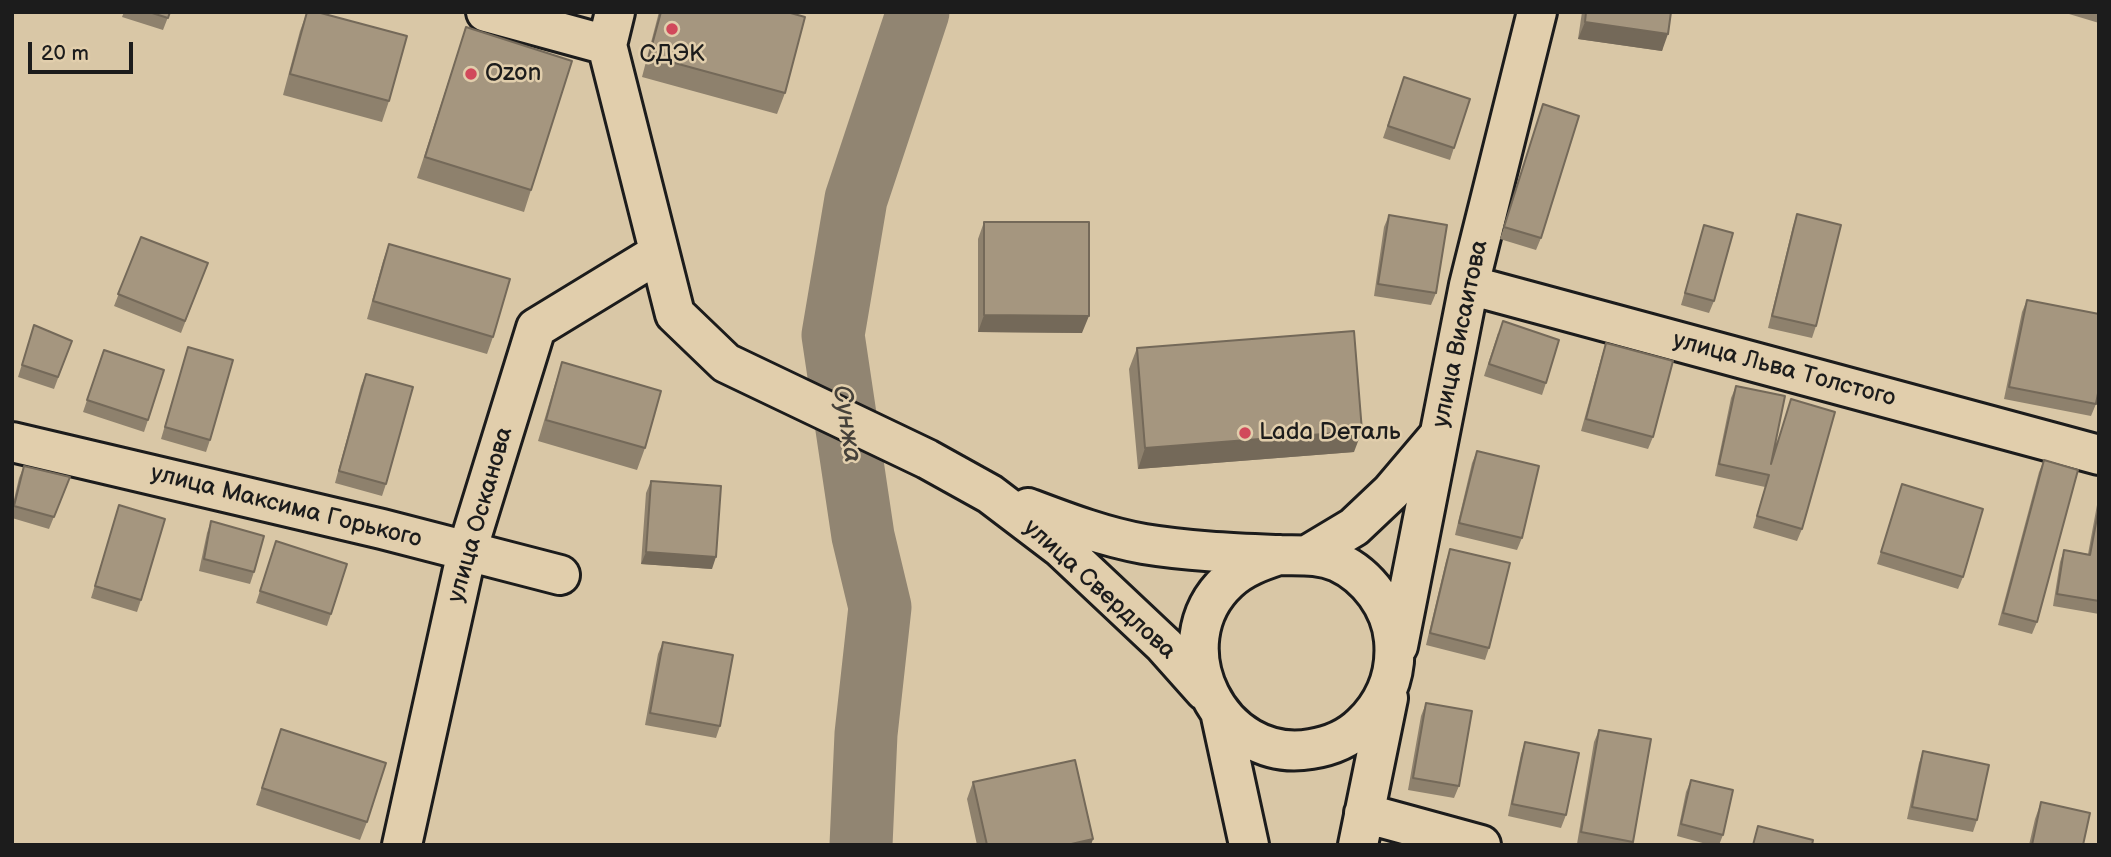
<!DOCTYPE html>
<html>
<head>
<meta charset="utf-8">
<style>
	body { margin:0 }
	#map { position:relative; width:2111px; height:857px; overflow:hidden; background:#d9c7a6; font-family:"Balsamiq Sans",sans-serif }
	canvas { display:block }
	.frame { position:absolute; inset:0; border:14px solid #1c1c1c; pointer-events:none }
	.scale { position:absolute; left:28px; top:42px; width:105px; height:32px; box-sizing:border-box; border:4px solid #1c1c1c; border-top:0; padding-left:9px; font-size:21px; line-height:24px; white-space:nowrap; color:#1c1c1c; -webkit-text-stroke:5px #e1ceac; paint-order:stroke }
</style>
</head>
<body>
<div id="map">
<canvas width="2111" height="857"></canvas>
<div class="frame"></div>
<div class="scale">20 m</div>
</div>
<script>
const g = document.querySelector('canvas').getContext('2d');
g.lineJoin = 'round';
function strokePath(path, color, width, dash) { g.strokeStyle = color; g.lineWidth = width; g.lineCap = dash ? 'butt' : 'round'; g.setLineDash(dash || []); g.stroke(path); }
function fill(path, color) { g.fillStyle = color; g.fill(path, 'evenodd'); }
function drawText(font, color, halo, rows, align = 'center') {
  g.font = font + ' "Balsamiq Sans",sans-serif'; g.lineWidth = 5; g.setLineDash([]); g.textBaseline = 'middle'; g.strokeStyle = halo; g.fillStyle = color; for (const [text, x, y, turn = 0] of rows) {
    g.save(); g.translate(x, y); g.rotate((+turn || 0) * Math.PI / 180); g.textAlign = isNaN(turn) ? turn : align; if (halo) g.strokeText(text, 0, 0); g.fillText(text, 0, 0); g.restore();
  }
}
strokePath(new Path2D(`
	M861,845L866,734L880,607L863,536L833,335L856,199L918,12`), '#918572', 63);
const minor = new Path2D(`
	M486,12L607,45
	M615,12L607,45L675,314L726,363L927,459L990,494L1061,548L1164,645L1205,691
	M1469,285L2099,455
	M12,442L382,529L560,575
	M1028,508C1065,522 1104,537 1144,544C1187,551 1232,553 1276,555C1297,556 1317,553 1338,562C1368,576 1391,607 1394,640C1397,674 1386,702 1362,725C1348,739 1330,746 1311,749C1220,765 1160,644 1228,581C1243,567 1261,561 1279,555
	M1309,554L1354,527L1391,492L1436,439
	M1398,646L1469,285L1537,12
	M1221,716L1249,845
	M1364,813L1481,845
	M402,845L467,551L536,328L659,253
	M1358,845L1388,698`);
strokePath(minor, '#1c1c1c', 44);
strokePath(minor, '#e1ceac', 38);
fill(new Path2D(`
	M124,12H170L163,30L122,17Z
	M307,12L389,101L382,122L283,95L300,31Z
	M659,12H787L785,93L777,114L642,77Z
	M1582,12H1671L1662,51L1578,39Z
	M2070,12H2099V23L2069,14Z
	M466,27L531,190L524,212L417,178Z
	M1404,77L1470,99L1450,160L1383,138Z
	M1543,104L1541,238L1536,250L1500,239Z
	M1797,214L1816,326L1812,338L1768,328L1793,226Z
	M1389,215L1436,293L1431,305L1374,296L1384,227Z
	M984,222L1082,333L978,332V239Z
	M1704,225L1714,301L1709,313L1681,305Z
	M141,237L208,263L181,333L114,306Z
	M389,244L493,337L487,354L367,319L383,261Z
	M2027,300L2096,404L2091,416L2004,399L2022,312Z
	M34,325L72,341L54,389L18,377Z
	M1498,333L1546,383L1542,395L1484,376Z
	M1606,343L1653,437L1648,449L1581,431L1602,355Z
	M188,347L210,440L206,452L161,439Z
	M1137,348L1354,452L1138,469L1129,369Z
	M104,350L148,420L144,432L83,412Z
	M562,362L645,448L637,470L538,441L555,384Z
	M366,374L386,484L382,496L335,483L361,386Z
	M1736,386L1773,456L1791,399L1802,529L1797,541L1753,528L1765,487L1715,476L1731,398Z
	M1477,451L1522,538L1517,550L1455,535L1472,463Z
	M2044,460L2037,622L2032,634L1998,625L2039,472Z
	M24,466L70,477L49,529L12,518V508L19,478Z
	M651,481L712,569L641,564L646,493Z
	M1902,484L1963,577L1958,589L1877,564Z
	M2099,494V614L2053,606L2060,562L2064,550L2088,554Z
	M119,505L141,600L137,612L91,598Z
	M211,521L254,572L250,584L199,571L207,533Z
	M1450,549L1489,648L1485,660L1426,645L1446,561Z
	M272,553L331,614L327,626L256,603Z
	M663,642L720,726L716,738L645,725L658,654Z
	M1426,703L1459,786L1454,798L1408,790L1421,716Z
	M281,729L367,822L360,840L256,805Z
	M1599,730L1633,842L1632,845L1577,844L1594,742Z
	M1525,742L1566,815L1561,828L1508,816L1521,754Z
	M1923,751L1977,820L1973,832L1907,819L1919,763Z
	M1691,780L1723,835L1719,845H1710L1677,836L1686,792Z
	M973,782L1091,845H977L967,799Z
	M2041,802L2083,845H2029L2035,819Z`), '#8e816d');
fill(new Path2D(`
	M1585,22L1668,34L1662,51L1578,39Z
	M984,315L1089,316L1082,333L978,332Z
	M1362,431L1354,452L1138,469L1145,448Z
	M646,552L716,557L712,569L641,564Z
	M1093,839L1091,845H1067Z`), '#746959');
const building = new Path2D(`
	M149,12H170L168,18Z
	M307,12H317L407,36L389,101L290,74Z
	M661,12H787L805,17L785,93L649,56Z
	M1586,12H1671L1668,34L1585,22Z
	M466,27L572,61L531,190L425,157Z
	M1404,77L1470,99L1454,148L1388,126Z
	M1543,104L1579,116L1541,238L1504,227Z
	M1797,214L1841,225L1816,326L1772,316Z
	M1389,215L1447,225L1436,293L1378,284Z
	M984,222H1089V316L984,315Z
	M1704,225L1733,233L1714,301L1685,293Z
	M141,237L208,263L185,321L118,294Z
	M389,244L510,279L493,337L373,301Z
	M2027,300L2099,314V388L2096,404L2009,387Z
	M1503,321L1559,340L1546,383L1489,364Z
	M34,325L72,341L58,377L22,365Z
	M1354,331L1362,431L1145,448L1137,348Z
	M1606,343L1673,361L1653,437L1586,419Z
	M188,347L233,360L210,440L165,427Z
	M104,350L164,370L148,420L87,400Z
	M562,362L661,391L645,448L546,420Z
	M366,374L413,387L386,484L339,471Z
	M1736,386L1785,396L1771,464L1791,399L1835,412L1802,529L1757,516L1769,475L1719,464Z
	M1477,451L1539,466L1522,538L1459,523Z
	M2044,460L2078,470L2037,622L2003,613Z
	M24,466L70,477L54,517L14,506Z
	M651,481L721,486L716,557L646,552Z
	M1902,484L1983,509L1963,577L1881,552Z
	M119,505L165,519L141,600L95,586Z
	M2099,507V601L2057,594L2064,550L2090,555Z
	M211,521L264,536L254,572L204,559Z
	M276,541L347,564L331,614L260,591Z
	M1450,549L1510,563L1489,648L1430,633Z
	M663,642L733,655L720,726L650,713Z
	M1426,703L1472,711L1459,786L1413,778Z
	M281,729L386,763L367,822L262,788Z
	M1599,730L1651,739L1633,842L1581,832Z
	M1525,742L1579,753L1566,815L1512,804Z
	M1923,751L1989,765L1977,820L1912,807Z
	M1075,760L1093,839L1067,845H987L973,782Z
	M1691,780L1733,790L1723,835L1681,824Z
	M2041,802L2090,813L2083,845H2032Z
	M1758,826L1813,840L1812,845H1753Z`);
fill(building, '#a5967f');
strokePath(building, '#746959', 2);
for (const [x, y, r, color] of [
	[672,29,7,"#d1495b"],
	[471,74,7,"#d1495b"],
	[1245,433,7,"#d1495b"]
]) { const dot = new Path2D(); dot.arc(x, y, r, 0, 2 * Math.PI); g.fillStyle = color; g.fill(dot); strokePath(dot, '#e1ceac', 2.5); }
drawText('24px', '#1c1c1c', '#e1ceac', [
	["СДЭК",672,55,"center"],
	["Ozon",485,74],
	["Lada Dеталь",1259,433]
], 'left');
drawText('24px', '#1c1c1c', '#e1ceac', [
	["улица Висаитова",1461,334,-78],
	["улица Льва Толстого",1784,370,15],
	["улица Максима Горького",286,507,14],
	["улица Осканова",481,515,-74],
	["улица Свердлова",1099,590,42]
]);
drawText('italic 26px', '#45413a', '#e1ceac', [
	["Сунжа",846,424,81]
]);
</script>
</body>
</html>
